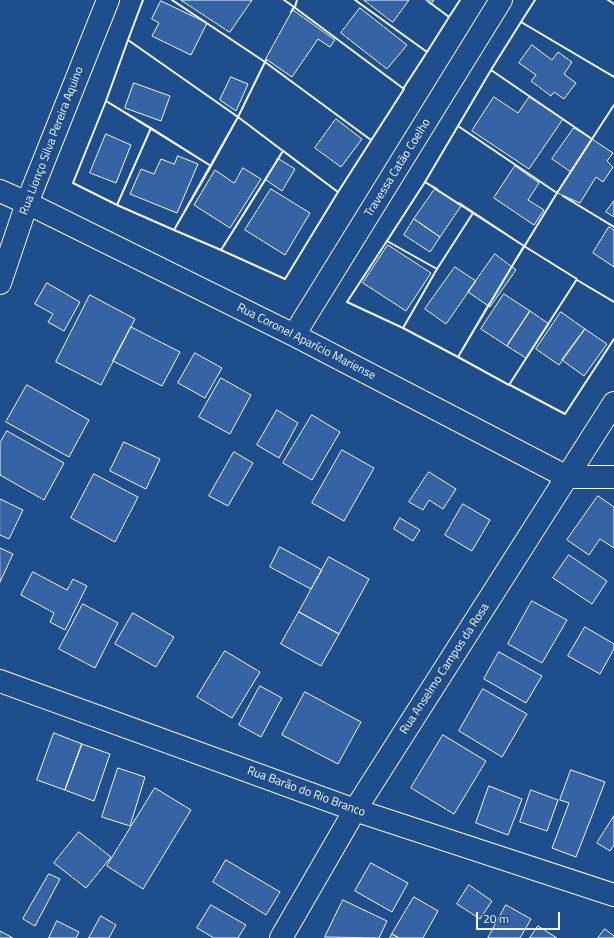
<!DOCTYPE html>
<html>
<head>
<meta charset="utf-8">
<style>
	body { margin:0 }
	#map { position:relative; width:614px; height:938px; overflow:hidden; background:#1f4e8c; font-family:"Titillium Web",sans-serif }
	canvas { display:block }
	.scale { position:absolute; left:476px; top:912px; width:84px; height:18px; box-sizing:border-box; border:2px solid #f2f6ff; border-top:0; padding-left:5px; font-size:12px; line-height:14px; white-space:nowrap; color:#f2f6ff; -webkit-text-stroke:3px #1f4e8c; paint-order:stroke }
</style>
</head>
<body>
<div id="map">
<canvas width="614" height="938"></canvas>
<div class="scale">20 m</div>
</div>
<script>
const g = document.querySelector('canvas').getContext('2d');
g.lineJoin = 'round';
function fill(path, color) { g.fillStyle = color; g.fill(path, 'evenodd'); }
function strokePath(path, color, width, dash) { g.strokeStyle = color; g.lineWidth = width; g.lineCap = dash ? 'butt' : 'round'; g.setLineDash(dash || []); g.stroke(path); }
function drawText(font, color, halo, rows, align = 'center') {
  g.font = font + ' "Titillium Web",sans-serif'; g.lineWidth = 3; g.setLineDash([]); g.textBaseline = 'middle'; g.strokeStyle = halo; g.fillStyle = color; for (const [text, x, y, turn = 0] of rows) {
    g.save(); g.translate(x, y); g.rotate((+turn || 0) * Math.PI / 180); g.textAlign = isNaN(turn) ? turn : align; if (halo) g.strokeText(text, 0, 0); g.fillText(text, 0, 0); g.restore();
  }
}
const building = new Path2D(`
	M181,0H252L230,32Z
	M364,0H409L393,22Z
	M426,0H434L431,4Z
	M161,1L207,23L191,55L152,36L159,23L152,19Z
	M360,8L407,45L387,69L341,33Z
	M293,10L335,40L330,47L318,39L292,77L266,59Z
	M532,45L552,60L558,52L572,62L564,74L576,83L564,99L554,92L551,96L531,81L536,75L519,63Z
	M231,77L248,84L236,111L220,100Z
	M134,83L170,96L161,121L125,108Z
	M494,97L518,113L529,97L563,119L529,169L472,131Z
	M336,119L362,139L341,167L315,148Z
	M574,128L592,139L571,172L552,159Z
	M106,134L131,145L116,183L90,173Z
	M592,139L613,153L607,161L613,167L603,182L596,177L580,203L557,193Z
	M178,156L198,164L177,213L130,194L141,169L154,174L161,159L174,164Z
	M279,159L295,169L282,191L266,180Z
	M515,166L539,183L528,200L544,210L534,225L494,198Z
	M243,168L261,179L230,228L194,205L215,170L234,183Z
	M271,189L310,213L285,255L245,230Z
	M435,189L461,206L440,237L414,219Z
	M614,201V217L606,212Z
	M414,219L440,237L430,252L404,235Z
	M609,227L614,230V267L593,253Z
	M388,245L431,273L406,311L363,283Z
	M495,254L516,270L490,307L468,292Z
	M455,267L476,281L446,324L425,309Z
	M47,283L80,302L64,331L48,322L53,314L35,304Z
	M504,294L530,311L507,346L481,329Z
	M90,295L135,319L101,385L56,362Z
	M530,311L549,324L526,358L507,346Z
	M561,312L585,329L559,365L536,349Z
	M131,327L180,352L162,386L113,361Z
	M585,329L607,344L584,376L562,360Z
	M195,353L222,368L205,398L178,383Z
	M221,378L251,395L230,434L199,417Z
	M27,385L89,420L69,457L6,422Z
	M277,410L298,423L279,458L257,445Z
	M312,415L340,432L312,480L283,463Z
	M7,431L64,463L44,500L0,475V443Z
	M124,442L160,459L146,489L110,471Z
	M342,450L374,468L344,521L312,503Z
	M234,452L253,463L228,506L209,496Z
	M429,472L456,489L443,509L429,500L423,510L409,502Z
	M94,474L138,497L115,542L71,518Z
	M598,496L614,507V548L600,539L589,555L567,540Z
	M0,499L23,510L9,539L0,535Z
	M463,504L490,520L472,551L445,535Z
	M400,518L420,530L413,541L394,529Z
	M280,547L322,570L311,589L270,567Z
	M0,548L13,554L0,582Z
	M569,555L607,581L592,604L553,578Z
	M329,557L369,579L339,634L299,612Z
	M33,572L67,590L73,579L87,586L65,630L50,622L54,613L21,595Z
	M532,601L567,620L542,663L508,644Z
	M83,604L118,623L95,668L59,649Z
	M299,612L339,634L321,666L281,644Z
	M133,613L174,637L156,667L115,644Z
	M585,627L614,644V649L600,674L568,656Z
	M225,651L260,672L232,718L197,697Z
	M499,652L542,676L526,703L484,679Z
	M260,686L282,698L261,737L239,725Z
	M483,689L527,714L502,757L459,731Z
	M305,692L361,722L338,764L282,735Z
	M54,733L82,744L65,790L37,780Z
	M443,735L486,761L454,814L411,788Z
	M82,744L110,754L94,801L65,790Z
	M118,768L145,777L130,826L102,817Z
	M571,770L605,782L576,857L552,848L569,803L560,800Z
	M489,786L522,799L508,835L476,823Z
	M155,788L191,810L143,889L107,866Z
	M531,790L558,800L547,831L520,822Z
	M614,816V845L610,851L597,843Z
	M79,832L111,857L86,888L54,863Z
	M226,860L280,892L266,915L213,882Z
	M371,863L408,883L392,912L355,891Z
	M49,874L60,879L35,926L23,919Z
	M469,885L492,901L480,919L457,904Z
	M414,897L438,911L423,938H399L392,934Z
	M343,900L387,921L379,938L325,937Z
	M211,905L246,925L238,938H214L197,928Z
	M506,905L531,919L520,938H488Z
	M101,916L116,925L109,938H89Z
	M57,921L79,932L76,938H49Z
	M538,926L557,938H530Z
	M605,929L614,936V938H598Z
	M0,931L13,938H0Z
	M392,934L399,938H390Z`);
fill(building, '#3563a3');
strokePath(building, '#f2f6ff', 1);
const minor = new Path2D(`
	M0,191L27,203L294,335L567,477H614
	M0,283L27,203L108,0
	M294,335L501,0
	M0,681L355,810L614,895
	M281,938L355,810L614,403`);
strokePath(minor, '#f2f6ff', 24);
strokePath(minor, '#1f4e8c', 22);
strokePath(new Path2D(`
	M172,0L265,62L238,117L174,230L221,250L267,177
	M284,0L294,7
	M355,0L427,52L403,89
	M608,0L614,4
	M295,7L297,0
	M448,16L449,17L460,0
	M523,23L521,22L535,0
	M128,40L143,0
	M426,51L427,52L449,17L429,2
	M266,60L265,62L371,140
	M265,62L371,140
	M491,70L592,139L557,193L458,126Z
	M492,71L491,70L521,22L614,77
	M106,101L151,128L117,205L73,183Z
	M238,117L211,166L106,101L128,40L238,117L283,151L277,160
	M151,128L211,166L174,230L117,205Z
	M592,139L614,105
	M282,150L338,192L404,89L294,7L291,12
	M283,151L338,192L285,279L221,250Z
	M425,182L473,213L437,269L387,241Z
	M437,189L425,182L458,126L557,193L511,268
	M563,196L614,227
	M459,203L524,246
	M387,241L437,269L403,328L347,302Z
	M524,246L577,279L509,385L458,357Z
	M577,280L614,302
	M489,304L458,357L403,328L437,269L473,213L524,246
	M510,385L565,414L614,339`), '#f2f6ff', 2);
drawText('12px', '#f2f6ff', '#1f4e8c', [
	["Rua Lionço Silva Pereira Aquino",52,141,-69],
	["Travessa Catão Coelho",398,168,-58],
	["Rua Coronel Aparício Mariense",306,342,27],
	["Rua Anselmo Campos da Rosa",445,669,-57],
	["Rua Barão do Rio Branco",306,792,20]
]);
</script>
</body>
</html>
